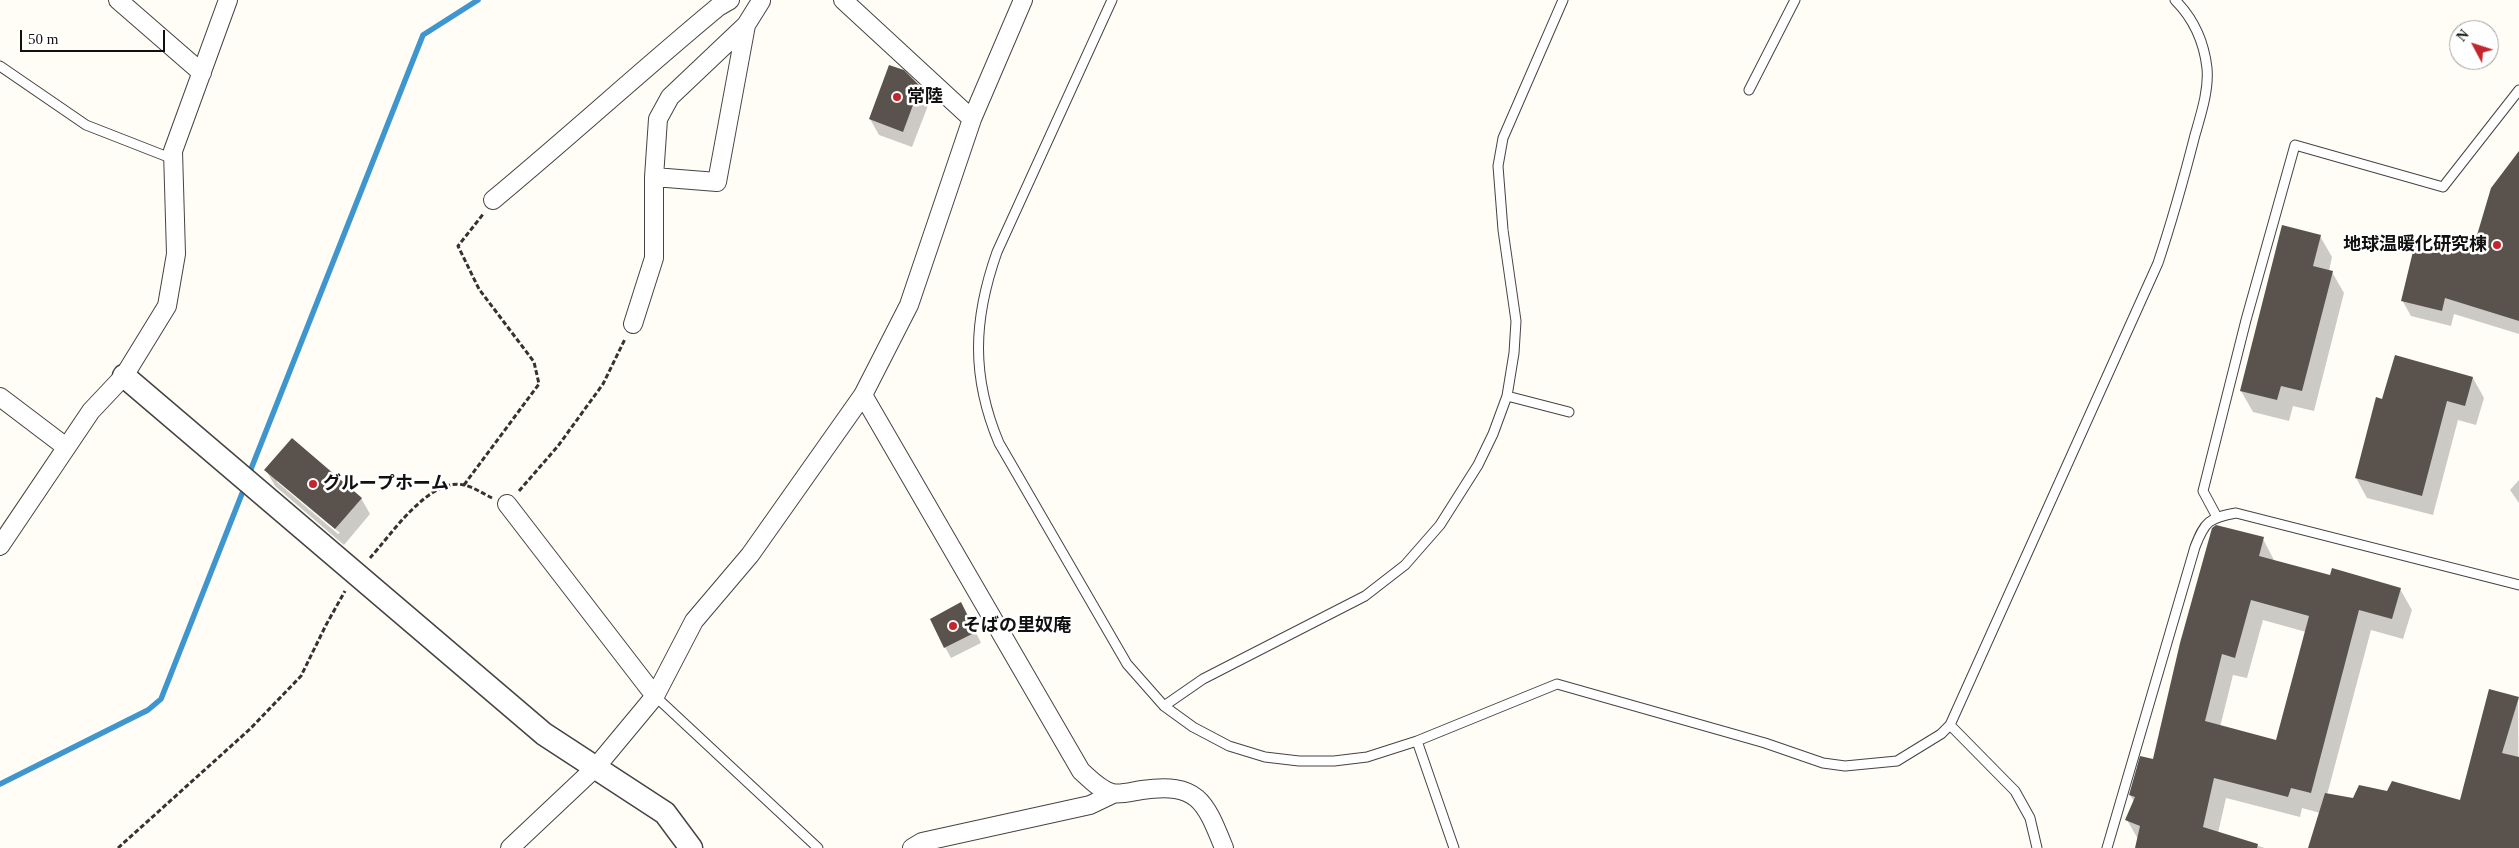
<!DOCTYPE html>
<html>
<head>
<meta charset="utf-8">
<style>
	body { margin:0 }
	#map { position:relative; width:2519px; height:848px; overflow:hidden; background:#fffdf5; font-family:"Times New Roman",serif }
	canvas { display:block }
	.north { position:absolute; left:2449px; top:20px; width:50px; height:50px; box-sizing:border-box; background:#fff; border:1px solid #a0a0a0; border-radius:50%; rotate:310deg; font-size:14px; font-weight:700; line-height:20px; text-align:center; color:#111 }
	.north::after { content:''; display:block; margin:auto; width:18px; height:22px; background:#c4262e; clip-path:polygon(50% 0,100% 100%,50% 72%,0 100%) }
	.scale { position:absolute; left:20px; top:30px; width:145px; height:22px; box-sizing:border-box; border:2px solid #111; border-top:0; padding-left:6px; font-size:15px; line-height:18px; white-space:nowrap; color:#111; -webkit-text-stroke:4px #fff; paint-order:stroke }
</style>
</head>
<body>
<div id="map">
<canvas width="2519" height="848"></canvas>
<div class="north">N</div>
<div class="scale">50 m</div>
</div>
<script>
const g = document.querySelector('canvas').getContext('2d');
g.lineJoin = 'round';
function fill(path, color) { g.fillStyle = color; g.fill(path, 'evenodd'); }
function strokePath(path, color, width, dash) { g.strokeStyle = color; g.lineWidth = width; g.lineCap = dash ? 'butt' : 'round'; g.setLineDash(dash || []); g.stroke(path); }
function drawText(font, color, halo, rows, align = 'center') {
  g.font = font + ' "Times New Roman","Noto Sans JP",serif'; g.lineWidth = 5; g.setLineDash([]); g.textBaseline = 'middle'; g.strokeStyle = halo; g.fillStyle = color; for (const [text, x, y, turn = 0] of rows) {
    g.save(); g.translate(x, y); g.rotate((+turn || 0) * Math.PI / 180); g.textAlign = isNaN(turn) ? turn : align; if (halo) g.strokeText(text, 0, 0); g.fillText(text, 0, 0); g.restore();
  }
}
fill(new Path2D(`
	M919,86L929,103L912,147L879,135L870,119Z
	M2519,153V334L2454,314L2451,326L2411,316L2402,300L2473,253Z
	M2320,236L2332,257L2329,271L2332,272L2344,293L2314,411L2293,406L2289,421L2253,412L2241,391Z
	M2473,378L2484,398L2476,425L2458,420L2433,515L2367,498L2356,478L2383,400Z
	M266,470L361,498L370,514L344,545L275,486ZM277,479L340,533L338,534L277,482Z
	M2519,480V503L2510,490Z
	M2263,539L2275,562L2331,577L2400,589L2412,610L2403,639L2371,630L2327,795L2354,800L2388,793L2461,802L2518,698L2519,848H2309L2320,813L2302,808L2300,817L2226,798L2218,833L2265,848H2136L2138,839L2127,820L2134,802L2130,795L2154,760ZM2263,620L2306,632L2277,741L2220,727L2233,675L2247,678Z
	M967,614L981,643L951,658L945,647Z`), '#0003');
strokePath(new Path2D(`
	M251,469L423,35L478,0
	M0,784L148,710L161,699L243,491`), '#3f96cf', 5.5);
fill(new Path2D(`
	M889,65L904,70L920,86L903,132L869,119Z
	M2519,151V321L2445,298L2442,311L2401,301L2416,239L2472,252L2491,188Z
	M2282,225L2321,235L2313,266L2333,271L2302,391L2281,386L2277,400L2240,391Z
	M2395,355L2473,377L2465,406L2447,401L2422,496L2355,478L2376,397L2382,399Z
	M292,438L362,498L335,529L264,470Z
	M2216,525L2264,537L2259,556L2330,575L2332,568L2401,588L2392,619L2359,610L2311,793L2291,788L2288,797L2214,778L2203,827L2258,844L2257,848H2135L2140,826L2125,820L2135,797L2129,795L2140,756L2153,759L2180,643L2212,528ZM2251,600L2309,616L2276,740L2205,721L2222,654L2235,658Z
	M961,602L976,632L944,648L930,619Z
	M2489,689L2519,697L2502,753L2519,757V848H2308L2325,793L2353,798L2359,785L2387,791L2392,781L2460,800Z`), '#5a524d');
const service = new Path2D(`
	M1112,0L997,252C973,320 971,376 999,443L1127,664L1164,706L1193,727L1229,746L1265,757L1299,761H1334L1367,757L1417,741L1557,684L1765,743L1823,763L1845,766L1897,761L1941,734L1950,725L2158,263C2172,221 2184,178 2195,135C2201,114 2209,90 2207,68C2204,42 2193,18 2175,0
	M0,66L86,125L173,159
	M1749,90L1795,0
	M1507,396L1569,412
	M2217,517L2203,491L2246,320L2295,145L2443,187L2519,90
	M655,696L818,848
	M1164,706L1203,679L1365,596L1405,565L1440,525L1478,465L1493,434L1507,396L1514,353L1516,321L1503,230L1498,166L1503,138L1563,0
	M1950,725L2015,791L2030,818L2037,848
	M1417,741L1454,848
	M2107,848L2195,547C2205,521 2209,518 2236,513L2519,585`);
const minor = new Path2D(`
	M118,0L202,73
	M843,0L972,119
	M654,177L717,182L746,25
	M493,200C569,137 642,70 718,7L730,0
	M633,324L654,258V177L658,119L670,97L746,25L761,1
	M863,395L1081,771C1090,779 1100,790 1112,793C1120,795 1134,791 1142,790C1198,782 1205,801 1224,848
	M0,397L66,447
	M507,504L655,696
	M0,546L91,411L124,376L167,306L176,254L173,151L228,0
	M510,848L596,767L655,696L694,621L750,555L863,395L909,305L972,119L1023,0
	M912,848L922,842L1090,805L1113,794`);
const tertiary = new Path2D(`
	M124,376L544,734L665,813L691,848`);
strokePath(service, '#444', 11);
strokePath(minor, '#444', 20);
strokePath(tertiary, '#444', 25);
strokePath(new Path2D(`
	M464,485L539,384L534,362L479,289L458,246L484,213
	M519,491L558,446L603,384L625,339
	M370,558C391,535 429,477 464,485C473,487 484,494 492,498
	M118,848L250,729L301,676L326,625L345,591`), '#333', 3, [5, 2.5]);
strokePath(service, '#fff', 9);
strokePath(minor, '#fff', 18);
strokePath(tertiary, '#fff', 22);
for (const [x, y, r, color] of [
	[897,97,5,"#c4262e"],
	[2497,245,5,"#c4262e"],
	[313,484,5,"#c4262e"],
	[953,626,5,"#c4262e"]
]) { const dot = new Path2D(); dot.arc(x, y, r, 0, 2 * Math.PI); g.fillStyle = color; g.fill(dot); strokePath(dot, '#fff', 2); }
drawText('bold 18px', '#111', '#fff', [
	["常陸",907,97],
	["地球温暖化研究棟",2487,245,"right"],
	["グループホーム",323,484],
	["そばの里奴庵",963,626]
], 'left');
</script>
</body>
</html>
